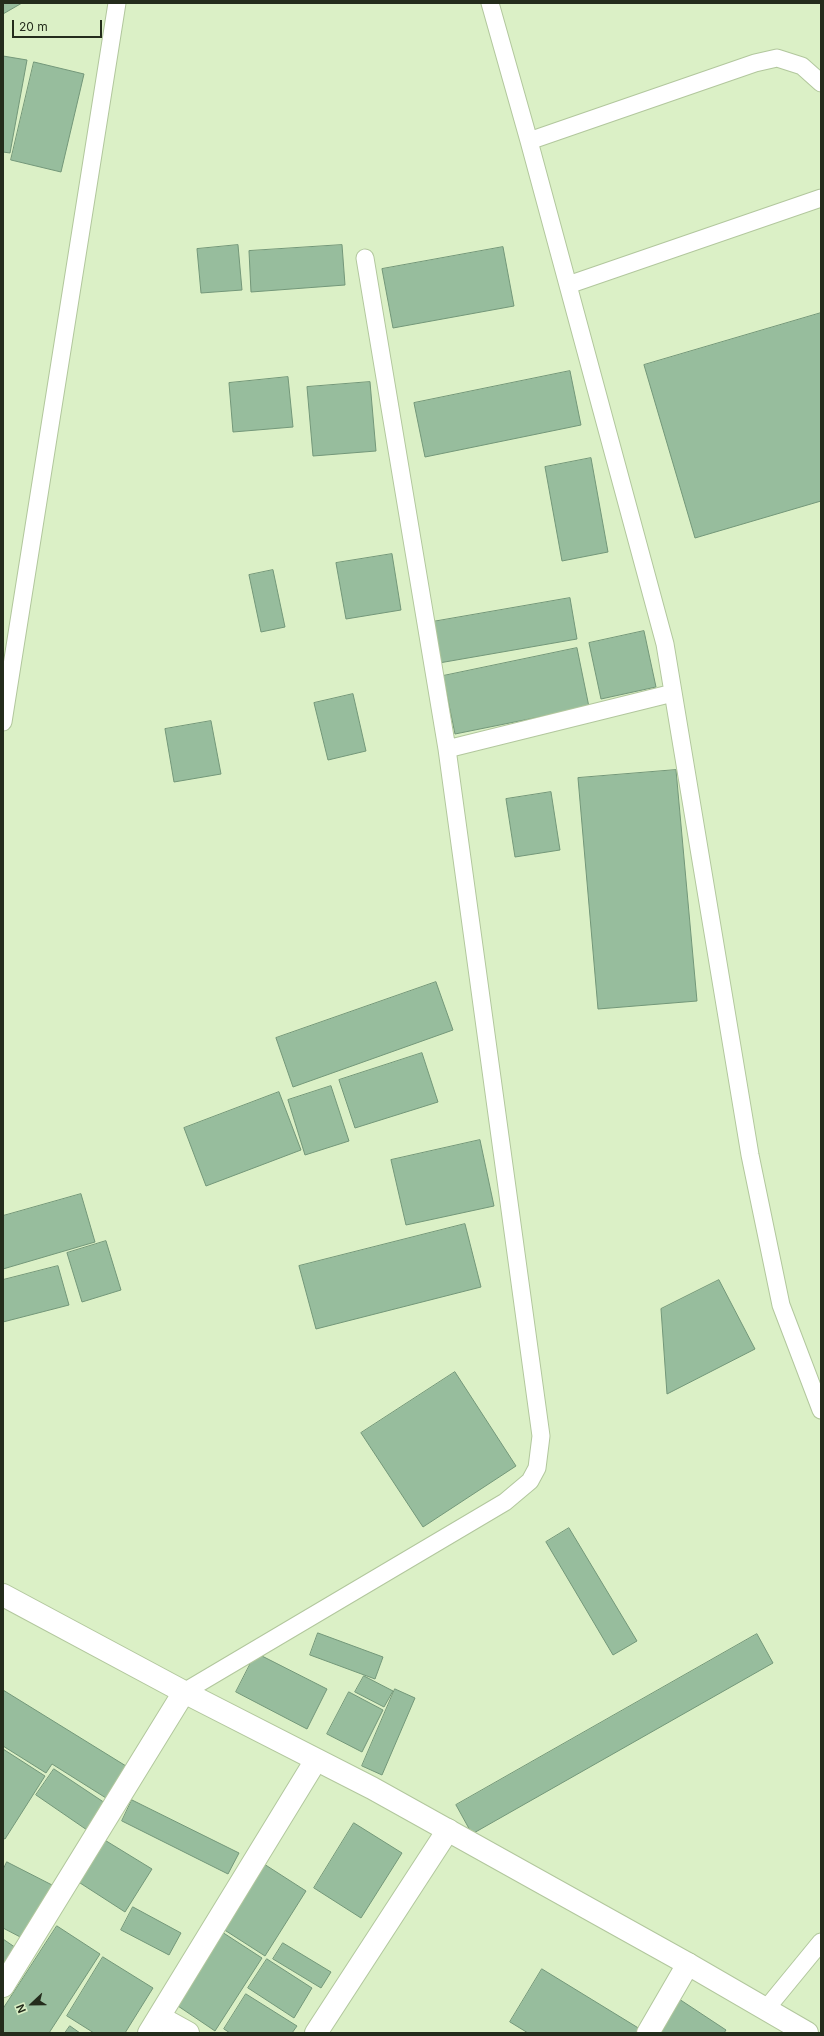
<!DOCTYPE html>
<html>
<head>
<meta charset="utf-8">
<style>
	body { margin:0 }
	#map { position:relative; width:824px; height:2036px; overflow:hidden; background:#dbf0c6; font-family:Inter,sans-serif }
	canvas { display:block }
	.frame { position:absolute; inset:0; border:4px solid #242c1c; pointer-events:none }
	.north { position:absolute; left:12px; top:1984px; width:40px; height:40px; -webkit-text-stroke:3px #dbf0c6; paint-order:stroke; rotate:248deg; font-size:11px; font-weight:700; line-height:16px; text-align:center; color:#242c1c }
	.north::after { content:''; display:block; margin:auto; width:14px; height:18px; background:#242c1c; clip-path:polygon(50% 0,100% 100%,50% 72%,0 100%) }
	.scale { position:absolute; left:12px; top:20px; width:90px; height:18px; box-sizing:border-box; border:2px solid #242c1c; border-top:0; padding-left:5px; font-size:12px; line-height:14px; white-space:nowrap; color:#242c1c; -webkit-text-stroke:3px #dbf0c6; paint-order:stroke }
</style>
</head>
<body>
<div id="map">
<canvas width="824" height="2036"></canvas>
<div class="frame"></div>
<div class="north">N</div>
<div class="scale">20 m</div>
</div>
<script>
const g = document.querySelector('canvas').getContext('2d');
g.lineJoin = 'round';
function fill(path, color) { g.fillStyle = color; g.fill(path, 'evenodd'); }
function strokePath(path, color, width, dash) { g.strokeStyle = color; g.lineWidth = width; g.lineCap = dash ? 'butt' : 'round'; g.setLineDash(dash || []); g.stroke(path); }
const building = new Path2D(`
	M3,3H22L3,14Z
	M3,56L27,60L10,153L3,152Z
	M34,62L84,74L61,172L11,160Z
	M238,245L242,290L201,293L197,249Z
	M342,245L345,285L251,292L249,251Z
	M503,247L514,306L393,328L382,269Z
	M821,313V501L695,538L644,365Z
	M570,371L581,425L425,457L414,403Z
	M288,377L293,427L233,432L229,383Z
	M370,382L376,451L313,456L307,387Z
	M591,458L608,552L562,561L545,467Z
	M392,554L401,610L346,619L336,563Z
	M273,570L285,627L261,632L249,575Z
	M570,598L577,639L439,663L432,622Z
	M644,631L656,687L601,699L589,643Z
	M577,648L589,707L455,734L443,676Z
	M353,694L366,751L328,760L314,703Z
	M211,721L221,774L174,782L165,729Z
	M676,770L697,1001L598,1009L578,778Z
	M551,792L560,850L515,857L506,799Z
	M436,982L453,1030L293,1087L276,1038Z
	M422,1053L438,1102L355,1128L339,1080Z
	M331,1086L349,1141L305,1155L288,1100Z
	M279,1092L301,1150L206,1186L184,1128Z
	M480,1140L494,1206L406,1225L391,1160Z
	M81,1194L95,1242L3,1269V1216Z
	M465,1224L481,1287L316,1329L299,1266Z
	M106,1241L121,1290L82,1302L67,1253Z
	M58,1266L69,1305L3,1322V1280Z
	M719,1280L755,1349L667,1394L661,1309Z
	M455,1372L516,1466L423,1527L361,1433Z
	M569,1528L637,1641L613,1655L546,1542Z
	M318,1633L383,1657L375,1679L310,1655Z
	M757,1634L773,1663L472,1834L456,1805Z
	M256,1653L327,1689L307,1729L236,1692Z
	M364,1676L393,1691L384,1707L355,1692Z
	M395,1689L415,1698L382,1775L362,1766Z
	M3,1690L126,1766L106,1798L52,1764L46,1773L3,1746Z
	M349,1692L383,1710L362,1752L327,1734Z
	M3,1749L45,1776L5,1839L3,1838Z
	M54,1769L105,1803L87,1830L36,1795Z
	M132,1800L239,1853L228,1874L122,1821Z
	M354,1823L402,1853L361,1918L314,1888Z
	M103,1839L152,1869L125,1912L77,1881Z
	M7,1862L54,1886L26,1940L3,1928V1870Z
	M264,1864L306,1891L265,1956L223,1929Z
	M133,1907L181,1933L169,1955L121,1930Z
	M57,1926L100,1954L49,2033H3V2009Z
	M222,1932L262,1958L215,2031L175,2004Z
	M3,1939L19,1950L3,1975Z
	M283,1943L331,1972L321,1988L273,1959Z
	M103,1957L153,1988L125,2033H94L67,2016Z
	M267,1959L312,1988L294,2018L248,1988Z
	M542,1969L640,2029L638,2033H528L510,2022Z
	M246,1994L297,2026L292,2033H230L224,2029Z
	M679,1999L726,2030L724,2033H657Z
	M70,2026L80,2033H65Z`);
fill(building, '#97bd9d');
strokePath(building, '#739779', 1);
const service = new Path2D(`
	M490,3L529,141L665,644L750,1155L781,1305L821,1410
	M529,141L755,63L777,58L802,66L821,83
	M568,285L821,198
	M3,722L117,3
	M447,749L673,693
	M184,1692L505,1502L530,1481L537,1468L541,1436L447,749L365,258
	M766,2009L821,1942`);
const minor = new Path2D(`
	M3,1986L184,1692
	M159,2017L188,2033
	M149,2033L316,1760
	M316,2033L448,1830
	M648,2033L688,1964`);
const tertiary = new Path2D(`
	M3,1595L184,1692L372,1788L688,1964L807,2033`);
strokePath(service, '#b2c79d', 19);
strokePath(minor, '#b2c79d', 24);
strokePath(tertiary, '#b2c79d', 24);
strokePath(service, '#fff', 17);
strokePath(minor, '#fff', 22);
strokePath(tertiary, '#fff', 22);
</script>
</body>
</html>
